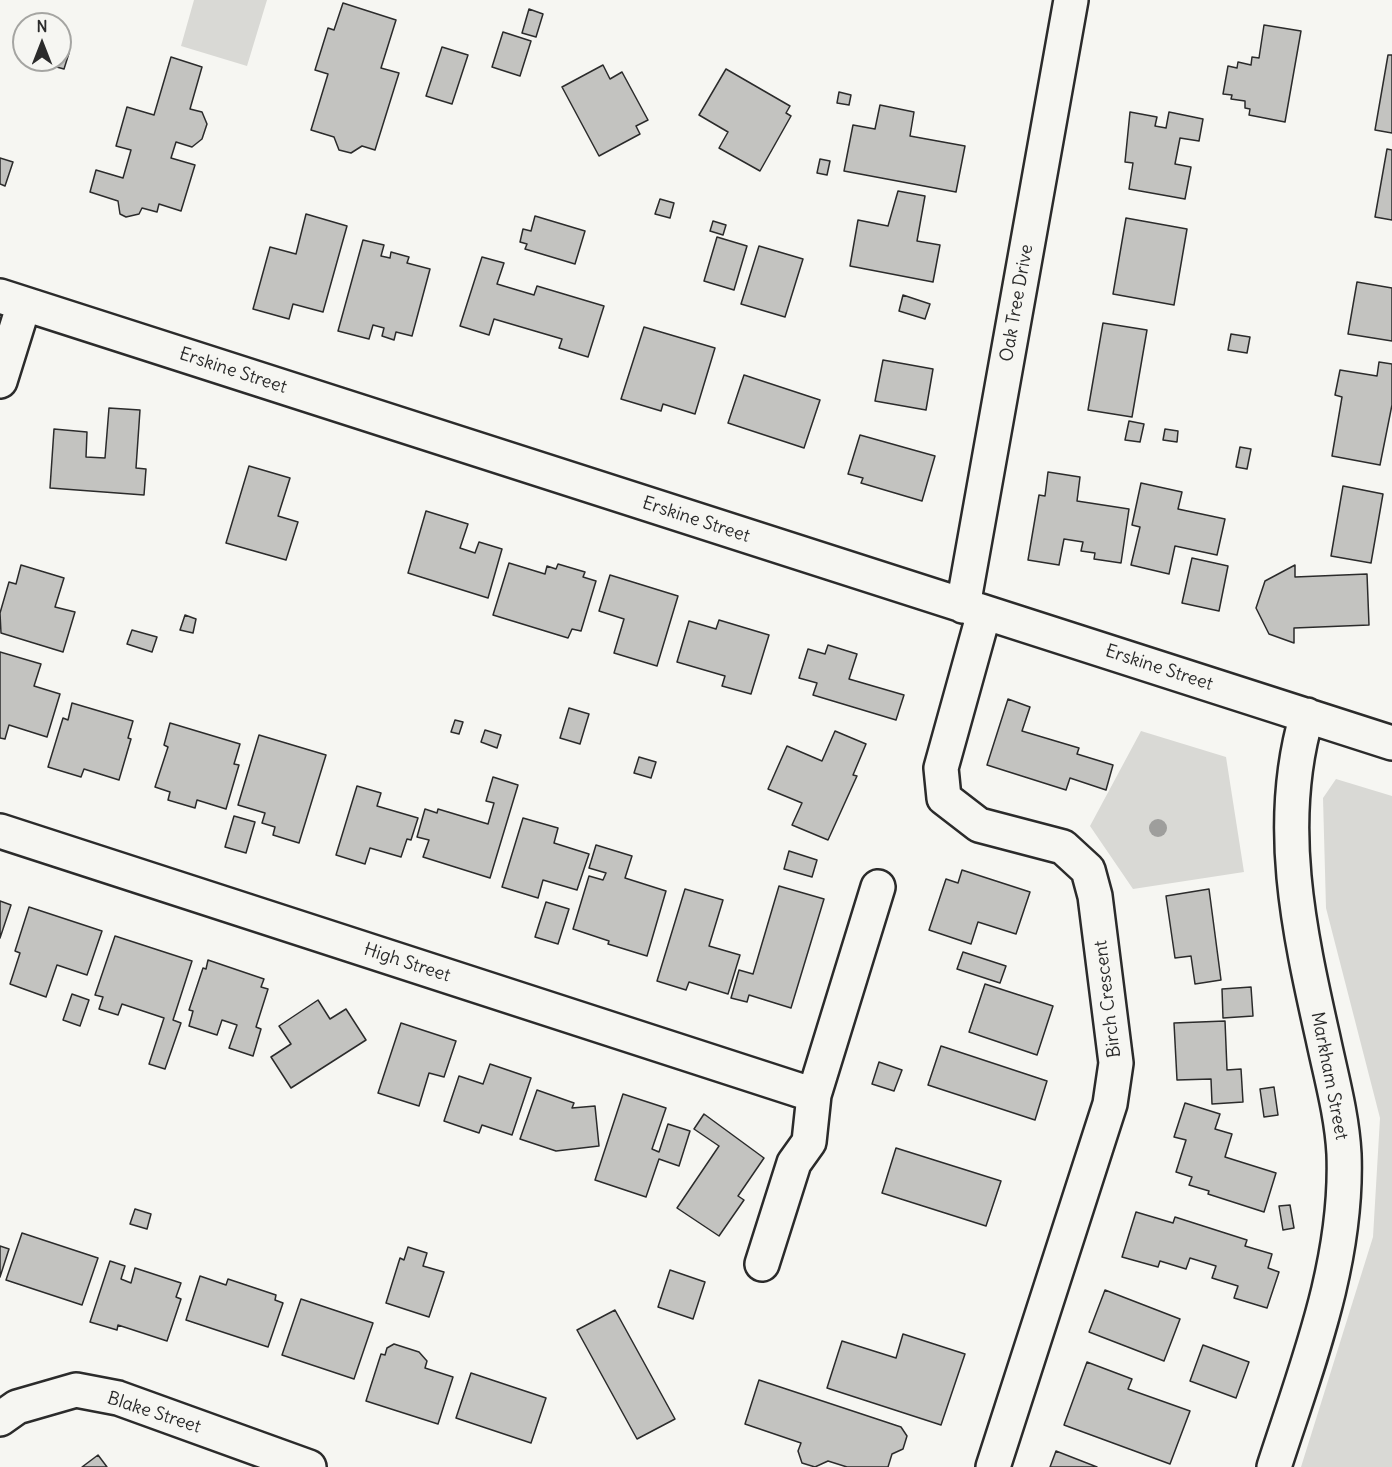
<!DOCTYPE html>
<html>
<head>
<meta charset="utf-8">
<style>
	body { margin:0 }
	#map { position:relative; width:1392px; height:1467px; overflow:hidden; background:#f6f6f2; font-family:Delius,sans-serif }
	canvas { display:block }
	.north { position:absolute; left:12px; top:12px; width:60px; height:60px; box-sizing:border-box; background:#f6f6f2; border:2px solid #a5a5a2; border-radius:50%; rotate:0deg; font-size:16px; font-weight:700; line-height:24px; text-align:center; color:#2b2b2b }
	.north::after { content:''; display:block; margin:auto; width:21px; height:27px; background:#2b2b2b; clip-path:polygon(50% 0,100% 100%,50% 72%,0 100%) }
</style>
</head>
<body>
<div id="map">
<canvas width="1392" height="1467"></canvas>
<div class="north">N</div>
</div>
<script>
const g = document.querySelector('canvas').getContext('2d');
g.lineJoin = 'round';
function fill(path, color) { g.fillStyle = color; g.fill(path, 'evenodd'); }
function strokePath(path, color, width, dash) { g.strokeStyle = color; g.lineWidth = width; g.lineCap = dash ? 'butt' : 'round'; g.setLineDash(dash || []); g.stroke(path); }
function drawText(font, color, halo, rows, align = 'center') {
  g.font = font + ' Delius,sans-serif'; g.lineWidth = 4.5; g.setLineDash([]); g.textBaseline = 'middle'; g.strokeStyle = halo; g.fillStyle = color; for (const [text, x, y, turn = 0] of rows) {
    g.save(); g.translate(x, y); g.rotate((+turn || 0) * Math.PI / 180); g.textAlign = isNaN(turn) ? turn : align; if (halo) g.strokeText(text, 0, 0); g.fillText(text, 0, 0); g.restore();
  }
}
fill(new Path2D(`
	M194,0H267L247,66L181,46Z
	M1141,731L1226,757L1244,872L1133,889L1090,826Z
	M1336,779L1392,796V1467H1301L1373,1237L1380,1118L1326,908L1323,798Z`), '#d9d9d5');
const building = new Path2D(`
	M343,3L396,20L381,68L399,73L375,150L362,146L351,153L339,150L334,137L311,130L328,74L315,70L328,28L334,30Z
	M529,9L543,14L536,37L522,33Z
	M1264,25L1301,31L1285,122L1249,115L1250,109L1245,108V101L1231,99L1232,95L1223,94L1228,66L1237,68L1238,62L1251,65L1252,57L1259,58Z
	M503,32L531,41L520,76L492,67Z
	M442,47L468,55L452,104L426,96Z
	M60,50L69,53L64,69L53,66L55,60H60Z
	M1388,55H1392V133L1375,130Z
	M171,57L202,67L190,109L202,112L207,124L202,139L192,147L176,142L171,158L195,165L181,211L159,204L157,212L142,208L139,214L126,217L120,214L118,201L90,192L96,170L123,178L131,150L116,146L127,107L154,115Z
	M603,65L610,79L622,72L648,120L636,126L640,134L599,156L562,87Z
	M726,69L790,106L786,113L791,116L760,171L719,148L728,132L699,115Z
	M839,92L851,95L849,105L837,103Z
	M880,105L914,112L910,136L965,146L956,192L844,171L853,125L875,129Z
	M1130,112L1157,117L1155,126L1166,128L1169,112L1203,119L1199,141L1180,138L1175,164L1191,167L1185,199L1129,189L1133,163L1125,162Z
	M1387,149L1392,150V220L1375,217Z
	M0,158L13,162L5,186L0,184Z
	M820,159L830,161L827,175L817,173Z
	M898,191L925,196L917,241L940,245L933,282L850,266L858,220L888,226Z
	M660,199L674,203L670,218L655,214Z
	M306,214L347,226L323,312L293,304L289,319L253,309L270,247L296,254Z
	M535,216L585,231L575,264L525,249L527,244L520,242L523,229L531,231Z
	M1126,218L1187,229L1174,305L1113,294Z
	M713,221L726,225L723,235L710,231Z
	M717,237L747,246L734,290L704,281Z
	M363,240L384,245L381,256L390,258L391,252L409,257L407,263L430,269L412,336L396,332L394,340L382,336L384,328L373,325L369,339L338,331Z
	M759,246L803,259L785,317L741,304Z
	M482,257L504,263L497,284L534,295L537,286L604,306L588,357L559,348L562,339L494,319L489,335L460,326Z
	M1357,282L1392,288V341L1348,334Z
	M903,295L930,304L925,319L899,311Z
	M1103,323L1147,330L1132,417L1088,410Z
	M644,327L715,348L695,414L663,404L661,411L621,399Z
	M1231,334L1250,337L1247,353L1228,350Z
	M883,360L933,369L926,410L875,401Z
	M1379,362L1392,364V405L1380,465L1332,456L1342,397L1335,395L1340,370L1377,376Z
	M744,375L820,400L804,448L728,423Z
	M109,408L140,410L136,468L146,469L144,495L50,488L54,429L87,432L86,457L105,458Z
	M1129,421L1144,424L1140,442L1125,440Z
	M1165,429L1178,431L1177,442L1163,440Z
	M860,435L935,456L922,501L861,483L863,478L848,474Z
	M1240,447L1251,449L1247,469L1236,467Z
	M249,466L290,478L278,516L298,522L286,560L226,543Z
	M1048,472L1080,477L1077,501L1129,509L1121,563L1094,559L1095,553L1081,551L1083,542L1064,539L1059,565L1028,560L1039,495L1045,496Z
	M1141,483L1182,492L1178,509L1225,519L1217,555L1175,546L1169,574L1131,565L1140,527L1132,525Z
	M1343,486L1383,494L1371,563L1331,556Z
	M426,511L468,524L460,548L475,553L479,542L502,549L488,598L408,573Z
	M1192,558L1228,566L1219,611L1182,603Z
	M509,563L545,574L547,566L556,569L558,564L585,572L583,577L596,581L581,631L572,629L568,638L493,615Z
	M21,565L64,578L55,607L75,612L63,652L1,633L0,613L9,582L16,584Z
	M1295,565V577L1367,574L1369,625L1294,628V643L1269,634L1256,608L1265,581Z
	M610,575L678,596L657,666L614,653L624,619L599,611Z
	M185,615L196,619L193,633L180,630Z
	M719,620L769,635L751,694L722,686L725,676L677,662L689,621L716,629Z
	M132,630L157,637L152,652L127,644Z
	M828,645L857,654L849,679L904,695L896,720L813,695L817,683L799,678L808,649L825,654Z
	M0,652L41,664L34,686L60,694L47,737L9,725L5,739L0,738Z
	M1008,699L1030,707L1022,731L1079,748L1077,754L1113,765L1106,790L1070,778L1066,790L987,765Z
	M72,703L133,721L128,738L131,739L119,780L84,769L81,777L48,767L63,718L68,720Z
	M569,708L589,714L580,744L560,738Z
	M455,720L463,722L459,734L451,732Z
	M170,723L240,744L234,764L239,765L226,809L197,800L195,808L168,800L170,792L155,787L168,747L164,745Z
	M485,730L501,735L497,748L481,742Z
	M835,731L866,744L853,775L857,776L828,840L792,825L802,803L768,789L787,746L822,761Z
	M259,735L326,755L299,843L273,835L275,827L262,823L265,813L238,805Z
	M639,757L656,762L651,778L634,773Z
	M493,777L518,785L490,878L423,857L429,840L417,837L425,809L437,813L438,809L488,824L494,803L486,801Z
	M357,786L381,793L377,806L418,818L411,840L407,839L401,857L370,848L365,864L336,855Z
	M234,816L255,822L246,853L225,847Z
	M523,818L558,828L554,843L589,854L577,890L543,880L538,898L502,887Z
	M596,845L632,856L625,878L666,891L647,956L608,944L609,941L573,929L589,876L603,880L606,873L589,868Z
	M789,851L817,860L812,877L784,869Z
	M962,870L1030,892L1016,934L978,922L971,944L929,930L946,879L958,883Z
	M779,886L824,899L791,1008L749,995L747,1002L731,998L739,970L753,974Z
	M685,889L723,900L709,946L740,955L728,994L689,982L686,990L657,981Z
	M1209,889L1221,980L1195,984L1191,956L1175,958L1166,896Z
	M0,901L11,905L0,938Z
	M546,902L569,909L558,944L535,937Z
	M29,907L102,931L87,975L57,965L46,997L10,984L20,953L15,951Z
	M115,936L192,961L173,1020L181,1023L165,1069L149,1064L164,1018L122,1004L118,1015L99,1009L103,997L95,995Z
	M963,952L1006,966L1000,983L957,969Z
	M208,960L264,979L261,987L268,989L256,1027L261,1029L253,1056L229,1048L237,1025L222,1020L217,1035L189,1026L193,1011L189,1010L203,968L206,969Z
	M985,984L1053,1006L1037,1055L969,1032Z
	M1251,987L1253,1016L1223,1018L1222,989Z
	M72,994L89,1000L80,1026L63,1020Z
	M318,1000L330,1019L346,1009L366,1040L291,1088L271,1057L291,1044L279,1026Z
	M1225,1021L1227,1070L1241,1069L1243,1102L1212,1104L1211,1079L1177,1080L1174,1023Z
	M401,1023L456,1041L444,1077L429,1073L419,1106L378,1093Z
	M941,1046L1047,1081L1035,1120L928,1085Z
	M879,1062L902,1070L894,1091L872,1084Z
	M490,1064L531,1078L512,1135L482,1125L479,1133L444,1121L459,1076L483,1084Z
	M1274,1087L1278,1115L1264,1117L1260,1089Z
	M537,1090L574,1103L572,1108L595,1106L599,1146L556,1151L520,1139Z
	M623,1094L666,1108L652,1149L659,1152L668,1124L690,1131L679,1166L659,1159L646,1197L595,1180Z
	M1185,1103L1220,1114L1215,1129L1232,1134L1225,1157L1276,1173L1264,1212L1208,1194L1209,1191L1189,1185L1192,1177L1176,1172L1186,1140L1174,1137Z
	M704,1114L764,1158L738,1196L744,1200L719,1236L677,1208L719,1146L694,1129Z
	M896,1148L1001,1181L986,1226L882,1193Z
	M1290,1205L1294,1228L1283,1230L1279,1206Z
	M135,1209L151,1214L147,1229L130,1224Z
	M1136,1212L1173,1223L1175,1217L1247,1240L1245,1246L1272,1254L1268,1268L1279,1272L1267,1308L1234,1298L1238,1286L1212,1278L1216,1266L1190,1258L1186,1269L1160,1261L1158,1267L1122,1257Z
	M22,1233L98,1258L82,1305L6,1280Z
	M0,1246L9,1249L0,1277Z
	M408,1247L427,1253L423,1266L444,1272L429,1317L386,1303L400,1258L404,1260Z
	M110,1261L125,1266L121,1279L131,1283L135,1268L181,1283L176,1297L181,1299L167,1341L118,1325L117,1330L90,1322Z
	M670,1270L705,1282L693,1319L658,1307Z
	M200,1276L226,1285L228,1279L276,1295L275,1300L283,1303L268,1347L186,1320Z
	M1105,1290L1180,1319L1164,1361L1089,1332Z
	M301,1299L373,1323L354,1379L282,1355Z
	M615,1310L675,1419L637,1439L577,1330Z
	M903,1334L965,1354L941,1425L827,1388L842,1341L896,1358Z
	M394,1344L419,1352L427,1361L425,1368L453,1377L438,1424L366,1401L381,1354L385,1355L387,1348Z
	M1203,1345L1249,1362L1236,1398L1190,1381Z
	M1087,1362L1132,1379L1128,1389L1190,1411L1170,1464L1064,1425Z
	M471,1373L546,1398L531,1443L456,1418Z
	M759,1380L901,1427L907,1436L903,1449L892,1454L888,1467H847L828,1461L815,1467L802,1463L798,1451L801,1443L745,1424Z
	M1056,1451L1097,1467H1050Z
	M98,1455L107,1467H82Z`);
fill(building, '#c3c3c0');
strokePath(building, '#2b2b2b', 1.5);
const minor = new Path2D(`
	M0,296L1392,743
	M0,381L24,304
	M963,606L1071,0
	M984,613L941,768L944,798L979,825L1063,847L1088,870L1095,896L1116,1063L1110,1104L993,1467
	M0,831L814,1095
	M762,1264L794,1163L809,1142L814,1095L878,887
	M0,1419L17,1407L76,1390L118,1398L309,1467
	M1274,1467C1307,1365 1348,1263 1344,1154C1342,1115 1331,1076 1323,1038C1299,931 1275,823 1307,715`);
strokePath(minor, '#2b2b2b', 38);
strokePath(minor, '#f6f6f2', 33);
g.fillStyle = '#9e9e9c';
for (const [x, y] of [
	[1158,828]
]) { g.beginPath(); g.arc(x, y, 9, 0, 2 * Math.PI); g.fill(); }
drawText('18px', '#2b2b2b', '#f6f6f2', [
	["Oak Tree Drive",1017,303,-80],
	["Erskine Street",233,371,18],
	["Erskine Street",696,520,18],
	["Erskine Street",1159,668,18],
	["High Street",407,963,18],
	["Birch Crescent",1108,999,-97],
	["Markham Street",1329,1076,79],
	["Blake Street",154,1413,18]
]);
</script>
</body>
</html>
